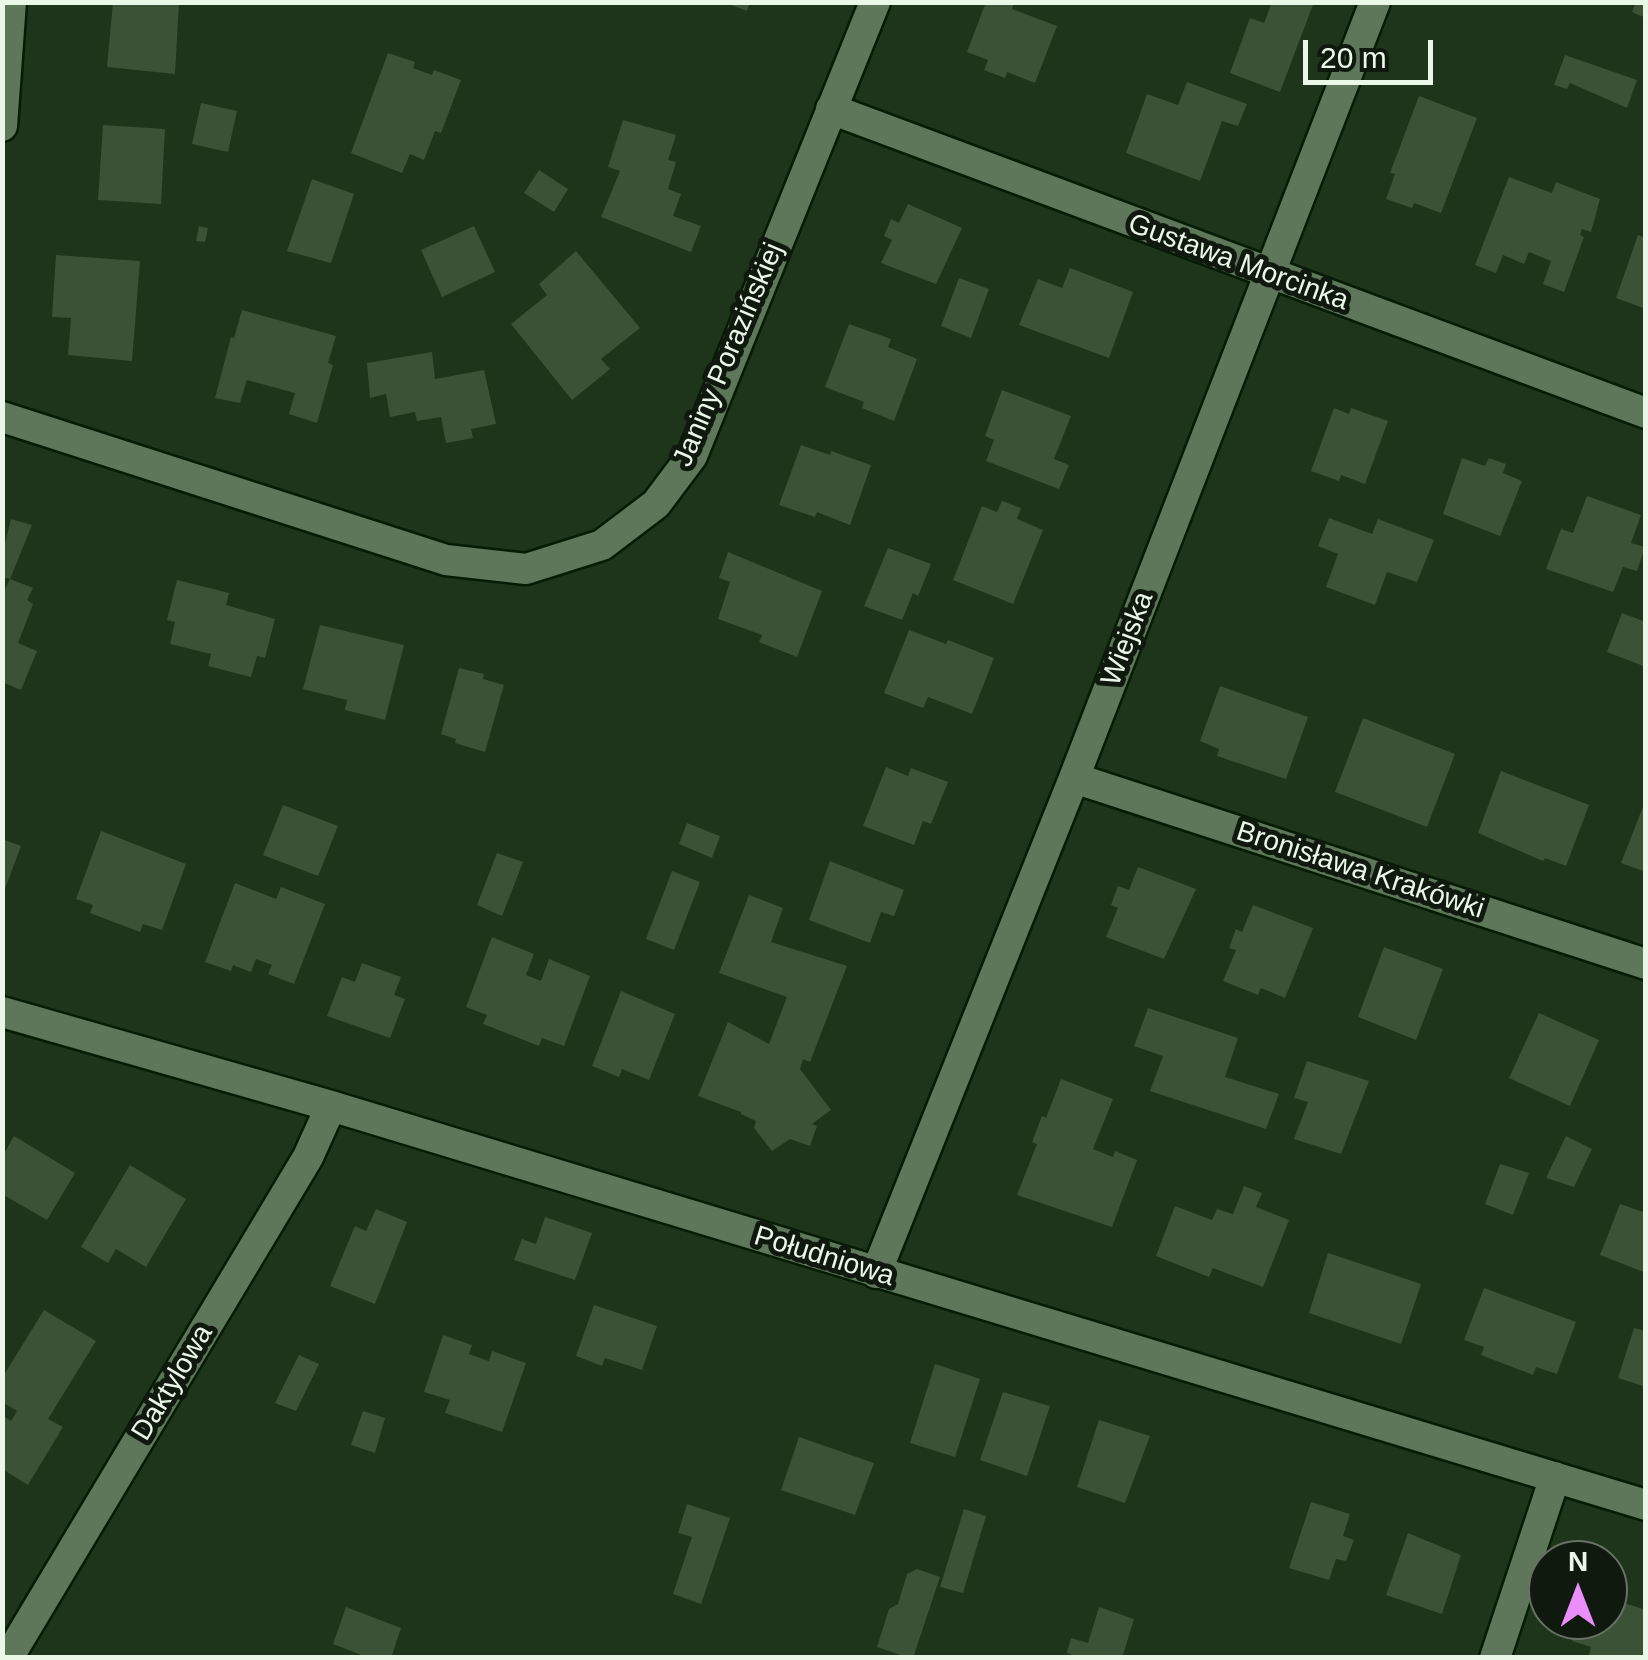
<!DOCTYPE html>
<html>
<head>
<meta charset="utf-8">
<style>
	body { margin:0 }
	#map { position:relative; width:1648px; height:1660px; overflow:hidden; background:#1e341b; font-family:Arial,sans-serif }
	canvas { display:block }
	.frame { position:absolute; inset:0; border:5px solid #eaf8e7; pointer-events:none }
	.north { position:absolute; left:1528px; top:1540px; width:100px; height:100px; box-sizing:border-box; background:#0f190e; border:2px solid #677265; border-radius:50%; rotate:0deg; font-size:28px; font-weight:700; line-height:40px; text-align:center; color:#eaf8e7 }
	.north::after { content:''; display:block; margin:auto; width:35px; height:45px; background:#eb8dfb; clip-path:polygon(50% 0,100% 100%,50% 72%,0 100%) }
	.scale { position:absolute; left:1303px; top:40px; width:130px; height:45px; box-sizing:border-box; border:5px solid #eaf8e7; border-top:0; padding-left:12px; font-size:30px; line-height:35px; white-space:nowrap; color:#eaf8e7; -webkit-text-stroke:8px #0f190e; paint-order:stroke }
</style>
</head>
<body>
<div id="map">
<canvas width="1648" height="1660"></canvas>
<div class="frame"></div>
<div class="north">N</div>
<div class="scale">20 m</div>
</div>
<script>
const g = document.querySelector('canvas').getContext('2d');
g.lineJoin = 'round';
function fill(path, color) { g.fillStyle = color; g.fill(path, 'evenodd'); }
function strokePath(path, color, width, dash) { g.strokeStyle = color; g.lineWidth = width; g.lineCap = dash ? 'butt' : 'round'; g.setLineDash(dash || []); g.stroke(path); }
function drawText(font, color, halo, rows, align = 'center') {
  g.font = font + ' Arial,sans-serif'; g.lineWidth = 10; g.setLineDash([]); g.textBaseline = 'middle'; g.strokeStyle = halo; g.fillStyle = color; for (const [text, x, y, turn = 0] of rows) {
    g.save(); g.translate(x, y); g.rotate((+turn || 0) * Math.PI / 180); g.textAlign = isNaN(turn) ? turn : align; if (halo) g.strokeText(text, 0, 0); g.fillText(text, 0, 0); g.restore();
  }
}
fill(new Path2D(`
	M113,2H179L175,74L107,67Z
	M723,2H750L747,11Z
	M986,2H1011L1014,4L1012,9L1057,26L1035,83L1007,72L1005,78L984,70L988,60L967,52Z
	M1272,2H1314L1280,92L1230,73L1250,18L1264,23Z
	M1636,2H1646V18L1632,12Z
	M388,53L415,62L413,68L432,75L434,70L461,80L441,133L435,131L424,160L410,154L402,173L351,153Z
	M1565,55L1637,80L1627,108L1570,83L1567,89L1554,85Z
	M1187,82L1247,104L1238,126L1222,121L1200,181L1126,153L1147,94L1178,105Z
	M1419,96L1477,118L1441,213L1414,203L1412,208L1386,199L1395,174L1390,173Z
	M201,103L237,111L228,152L192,144Z
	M623,120L676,135L668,160L676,162L668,189L681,194L673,216L701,226L691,252L601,217L620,171L608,167Z
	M103,125L165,129L161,204L98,200Z
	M539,170L568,189L554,212L524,193Z
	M1509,177L1552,193L1556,182L1600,199L1591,232L1582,229L1580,235L1584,237L1564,292L1543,284L1551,261L1529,252L1524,264L1503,255L1496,273L1475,265Z
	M312,179L354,194L331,263L287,251Z
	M908,204L962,228L936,284L881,263L892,240L884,236L891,219L899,223Z
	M199,226L208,228L205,242L196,241Z
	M474,226L495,272L442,297L421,250Z
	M1638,235L1646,238V309L1616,298Z
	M576,251L640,328L601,359L610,369L572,400L511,324L547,295L539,284Z
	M56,255L140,261L132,361L68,355L71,318L52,317Z
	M1070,268L1133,292L1109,358L1019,325L1038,279L1062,288Z
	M959,278L989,289L971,338L941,326Z
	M242,310L336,336L328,363L333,365L317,423L289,414L295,393L247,380L240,403L215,398L231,337L234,338Z
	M849,324L891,339L888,347L917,359L894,421L862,408L864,402L825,387Z
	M432,352L435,379L484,370L496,424L471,429L473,438L446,443L441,417L417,421L415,412L390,417L386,394L370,398L367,363Z
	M1002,390L1071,416L1054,459L1069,465L1059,489L986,461L994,440L985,436Z
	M1334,408L1349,414L1351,408L1388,421L1365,484L1341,475L1339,481L1311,471Z
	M801,445L830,455L831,451L871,465L850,525L817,512L815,517L779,505Z
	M1462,458L1485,466L1489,458L1506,464L1503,473L1522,481L1500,536L1443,514Z
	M1587,496L1641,515L1631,543L1645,547L1637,571L1623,567L1613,592L1546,569L1561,529L1573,533Z
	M1002,501L1021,508L1017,519L1043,530L1013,604L953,580L982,506L997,512Z
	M1329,518L1372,534L1378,519L1434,540L1417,582L1387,572L1375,605L1326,587L1338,554L1318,546Z
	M11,519L32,525L10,579L2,577V555Z
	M888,548L931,564L918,596L913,593L902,620L864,606Z
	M728,552L822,591L797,657L759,642L762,635L718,619L730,582L719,578Z
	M10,579L33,588L27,600L33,604L18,643L37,651L21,690L2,682V595Z
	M177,580L229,593L226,605L275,619L265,658L257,656L251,677L208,666L211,654L170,644L175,622L167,620Z
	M1622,613L1646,622V667L1607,652Z
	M320,625L404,645L385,720L345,710L347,700L303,689Z
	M909,630L946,644L948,640L994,658L972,714L928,697L923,708L884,693Z
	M459,668L484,674L483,679L504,685L485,752L455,743L456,739L441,734Z
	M1220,686L1308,717L1286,779L1217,756L1219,749L1200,741Z
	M1363,718L1455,754L1427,827L1335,792Z
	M886,767L908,776L911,768L948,782L931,824L923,821L914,845L863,826Z
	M1501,771L1589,805L1566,866L1545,858L1543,861L1478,833Z
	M1646,799V872L1621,863Z
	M283,805L338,826L318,876L263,855Z
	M687,823L720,836L712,858L679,844Z
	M101,831L186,864L162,930L143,924L140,932L90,913L93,905L76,899Z
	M2,839L21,846L3,894H2Z
	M497,853L523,862L502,916L477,905Z
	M830,861L904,890L894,916L881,912L870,943L809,920Z
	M1138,867L1196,889L1164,959L1106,937L1118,908L1111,905L1118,886L1129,890Z
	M672,871L700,882L674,950L646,939Z
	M235,883L276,899L281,887L325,904L294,984L268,974L272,965L256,959L251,972L233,965L231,971L205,962Z
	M749,895L783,908L771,942L847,966L810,1062L803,1059L800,1069L831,1110L812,1124L817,1126L810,1146L790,1139L772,1151L754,1128L756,1121L741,1114V1112L698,1096L728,1022L769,1044L787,997L719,973Z
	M1253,905L1313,928L1285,998L1261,988L1258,995L1223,981L1236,950L1229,948L1236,929L1242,932Z
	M492,937L534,954L526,975L541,981L549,959L590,976L564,1046L542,1038L539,1046L483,1024L487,1015L466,1007Z
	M1384,947L1443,969L1416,1040L1358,1017Z
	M362,963L401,977L394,995L405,999L390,1038L327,1016L342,977L355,982Z
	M621,991L675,1014L649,1080L622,1069L619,1077L592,1066Z
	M1148,1008L1238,1038L1225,1077L1279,1094L1266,1129L1150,1091L1163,1056L1134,1046Z
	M1539,1013L1599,1040L1570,1106L1509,1078Z
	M1307,1061L1369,1081L1341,1154L1294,1139L1308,1102L1294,1098Z
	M1061,1079L1113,1099L1093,1149L1113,1157L1115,1151L1137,1160L1112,1227L1017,1195L1037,1144L1032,1142L1042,1116L1046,1118Z
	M14,1136L75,1173L47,1220L2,1194V1157Z
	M1566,1136L1592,1149L1574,1187L1546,1178Z
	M1500,1164L1529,1173L1513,1215L1485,1204Z
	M130,1165L186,1199L146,1267L116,1249L108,1263L81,1247Z
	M1244,1186L1262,1193L1256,1207L1289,1220L1263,1287L1213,1268L1209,1277L1156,1256L1175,1206L1212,1220L1217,1209L1233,1214Z
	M1620,1204L1646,1213V1273L1600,1255Z
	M376,1209L407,1222L375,1304L330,1286L355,1226L366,1231Z
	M545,1217L592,1233L575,1280L514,1260L522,1239L536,1244Z
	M1328,1253L1421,1284L1401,1344L1309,1313Z
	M1484,1288L1576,1322L1557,1374L1536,1367L1533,1375L1481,1355L1484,1347L1464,1340Z
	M594,1305L657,1326L642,1370L605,1358L602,1366L576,1356Z
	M44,1310L96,1341L48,1419L63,1427L28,1485L2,1469V1415L11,1421L17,1411L2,1402V1378Z
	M1634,1328L1646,1331V1387L1618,1378Z
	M443,1335L472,1345L469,1354L489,1361L492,1351L526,1363L502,1432L445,1413L450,1400L424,1392Z
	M299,1355L319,1364L296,1411L275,1403Z
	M935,1364L980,1379L955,1457L910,1443Z
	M1003,1392L1050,1406L1027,1476L980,1460Z
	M363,1411L385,1418L375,1453L351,1445Z
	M1099,1420L1150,1436L1125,1503L1077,1487Z
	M799,1437L874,1463L855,1515L781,1490Z
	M1311,1502L1350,1514L1343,1536L1354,1540L1346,1561L1336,1559L1329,1580L1289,1568Z
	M687,1504L730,1518L701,1604L673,1594L692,1537L678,1533Z
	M964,1509L986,1516L963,1593L940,1587Z
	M1408,1533L1461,1555L1442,1614L1386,1595Z
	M917,1569L940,1577L913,1658H909L877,1647L889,1609L898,1604L907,1574Z
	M1608,1598L1643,1609L1646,1658H1588L1591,1647L1572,1641L1579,1620H1608Z
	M346,1607L401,1628L391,1658H369L333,1644Z
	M1099,1607L1134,1619L1122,1658H1081L1067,1653L1071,1638L1088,1643Z`), '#3b5237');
const minor = new Path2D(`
	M831,109L1646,413
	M2,126L11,2
	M2,417L446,560L526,569L602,545L656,504L692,456L875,2
	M1074,778L1646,964
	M2,1012L331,1106L1646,1505
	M876,1273L1074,778L1375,2
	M8,1658L308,1157L331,1106
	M1495,1658L1555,1477`);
strokePath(minor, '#061b04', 35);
strokePath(minor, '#5e765a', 30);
drawText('28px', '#eaf8e7', '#0f190e', [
	["Gustawa Morcinka",1238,263,20],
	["Janiny Porazińskiej",729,355,-67],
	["Wiejska",1128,639,-69],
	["Bronisława Krakówki",1360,871,18],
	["Południowa",824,1257,17],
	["Daktylowa",173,1383,-59]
]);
</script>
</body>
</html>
